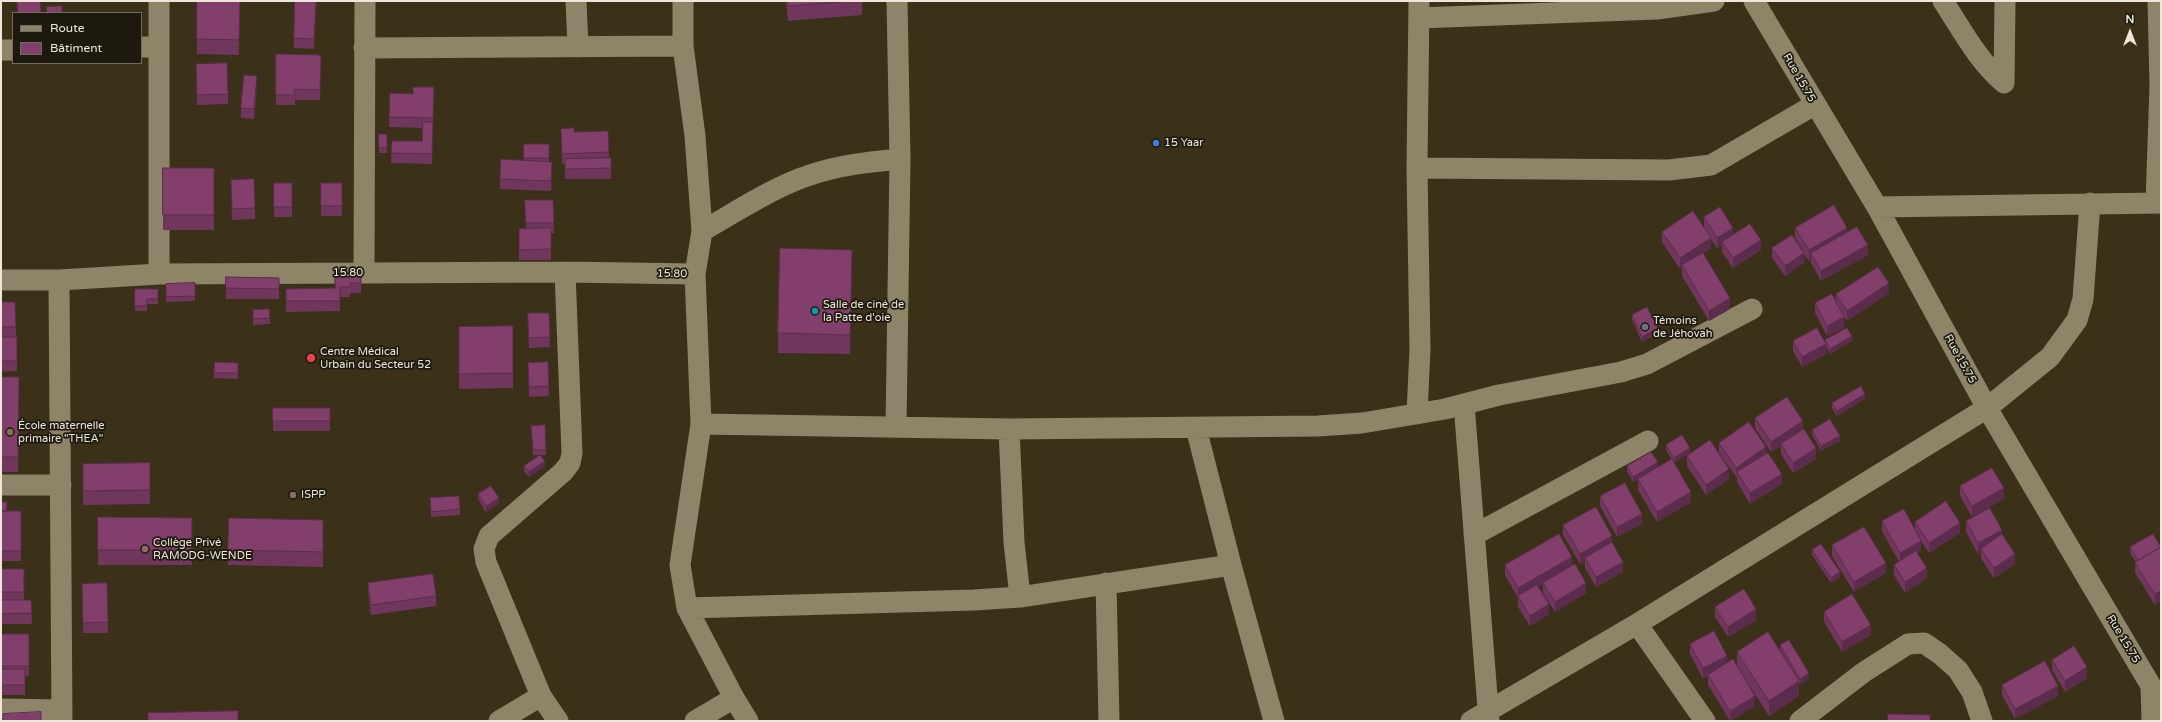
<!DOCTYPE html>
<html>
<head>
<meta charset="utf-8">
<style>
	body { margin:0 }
	#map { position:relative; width:2162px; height:722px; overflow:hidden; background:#3a3118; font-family:"Varela Round",sans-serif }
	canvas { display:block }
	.frame { position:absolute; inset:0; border:2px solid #ede8d9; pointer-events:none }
	.legend { position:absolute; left:12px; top:12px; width:130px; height:52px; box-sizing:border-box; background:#1d190f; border:1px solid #706c60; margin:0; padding:5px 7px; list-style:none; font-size:12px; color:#ede8d9 }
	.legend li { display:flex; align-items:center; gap:8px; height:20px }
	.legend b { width:20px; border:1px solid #706c60 }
	.north { position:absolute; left:2110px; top:12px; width:40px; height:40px; -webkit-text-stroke:3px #1d190f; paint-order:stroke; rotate:0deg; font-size:11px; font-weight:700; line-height:16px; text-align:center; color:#ede8d9 }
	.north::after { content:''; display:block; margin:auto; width:14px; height:18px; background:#ede8d9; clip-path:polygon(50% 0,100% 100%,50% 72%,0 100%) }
</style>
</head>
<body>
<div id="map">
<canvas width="2162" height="722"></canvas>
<div class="frame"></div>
<ul class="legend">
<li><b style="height:5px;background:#8e8468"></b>Route</li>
<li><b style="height:11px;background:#823f6b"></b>Bâtiment</li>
</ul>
<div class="north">N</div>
</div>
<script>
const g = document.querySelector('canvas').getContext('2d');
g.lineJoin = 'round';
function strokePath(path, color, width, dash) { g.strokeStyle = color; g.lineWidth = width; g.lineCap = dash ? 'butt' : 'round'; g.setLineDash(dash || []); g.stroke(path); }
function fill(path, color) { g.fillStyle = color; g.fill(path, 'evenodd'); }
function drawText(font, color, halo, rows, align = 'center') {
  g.font = font + ' "Varela Round",sans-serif'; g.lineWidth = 3.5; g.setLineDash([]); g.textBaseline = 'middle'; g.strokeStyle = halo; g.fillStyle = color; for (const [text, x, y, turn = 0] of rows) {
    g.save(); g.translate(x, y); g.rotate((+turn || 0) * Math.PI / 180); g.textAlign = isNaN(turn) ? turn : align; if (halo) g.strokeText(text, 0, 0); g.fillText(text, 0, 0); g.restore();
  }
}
strokePath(new Path2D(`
	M576,1L578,47
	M683,1V46L695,136L702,231
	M1754,1L1877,207L1987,408L2151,686L2152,721
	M1943,1C1962,30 1978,61 2004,83
	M1419,18L1657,9L1714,1
	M141,47H159
	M364,48L683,46
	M1,50H13
	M2004,83L2005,1
	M1417,168L1669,170L1711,165L1814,105
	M2156,203L2160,85L2158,1
	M1877,207L2161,203
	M364,273L365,1
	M159,274V1
	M1,280H59L159,274L565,272L695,274
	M59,280L62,721
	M1464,404L1489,721
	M1417,414L1420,349L1417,168L1419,1
	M701,424L1009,429L1318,426L1362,423L1445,409L1499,395L1621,372L1647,364L1752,309
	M896,427L900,159L897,1
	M1196,428L1231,565L1274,721
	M1009,429L1014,542L1020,597
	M1,485H61
	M1474,535L1648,441
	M1106,583L1109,721
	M687,608L974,600L1020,597L1231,565
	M1637,624L1705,721
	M1,709L62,710
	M499,721L541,696
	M558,721L541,696L486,562L484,549L489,536L563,472L570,463L572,453L565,272
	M695,721L734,698
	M748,721L734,698L687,608L680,565L701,424L695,274L702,231C736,212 773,187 810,175C839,165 869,162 900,159
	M1471,721L1637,624L1987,408L2050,357L2077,320L2083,299L2090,203
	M1800,721L1864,672L1908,644L1924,643L1940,654L1958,670L1972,692L1982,721`), '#8e8468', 21);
fill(new Path2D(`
	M240,1L239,55L197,54V39Z
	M786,1H862V15L788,21Z
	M316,13L314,49L294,48V38Z
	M276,54L321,55L320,100H295V105H276Z
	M196,64L228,94V104L197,105Z
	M257,86L254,119L241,118V108Z
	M434,87L432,164L391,163L392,141H422L423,128L389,127L390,93L413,94Z
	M561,129L574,132L608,131L609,158H611V179H565V164H562Z
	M379,134H387V153H379Z
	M524,144H549V161L552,172L551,191L500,189V179L524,160Z
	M163,168H214V230H163Z
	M231,180L255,208V219L232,220Z
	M274,183H292V217H274Z
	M321,183H342V216H321Z
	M525,200H553L554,233H551V260H519V229H526Z
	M1704,217L1733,235L1761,250L1733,268L1722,252V245L1717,248L1711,239V248L1703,253L1730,309L1709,321L1682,276V268L1680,269L1662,242V232L1704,227Z
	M1795,228L1847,232L1868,255L1821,281L1811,263V259L1809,261L1804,254V263L1785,276L1772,258V248L1802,249L1795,238Z
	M852,269L850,354L778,353V333Z
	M361,276V293H350V297H340V311L286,312V289L335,288Z
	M226,277L279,278V299H226Z
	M195,283V301L166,302V284Z
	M135,289H158V304H147V311H135Z
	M1889,293L1847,321L1843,316L1844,328L1827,336L1815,313V303L1836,302V294Z
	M1,302L16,327V337H17V371L1,372Z
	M253,310L270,318V324L253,325Z
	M528,313H549L550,347L529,348Z
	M1632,315L1658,333L1642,342L1632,320Z
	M513,326V388L459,389V327Z
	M1825,340L1852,341L1830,354L1826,347V354L1802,367L1793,351V341L1825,342Z
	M548,362L549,396L529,397L528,363Z
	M238,363V379L214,378V373Z
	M1,377H19L18,472H1Z
	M1865,399L1837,416L1832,408V403Z
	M273,408H330V431H273Z
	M1755,418L1803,430L1816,459L1793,473L1781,454V446L1771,452L1755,428Z
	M1812,430L1840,441L1821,451L1812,435Z
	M531,431L546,450V455H533Z
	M1719,443L1766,454L1782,484L1750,504L1737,482V478L1719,453Z
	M1666,445L1690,453L1674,462L1691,502L1657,522L1638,490V479L1672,460L1666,450Z
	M1687,456L1729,479L1706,495L1687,466Z
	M150,463V504L83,505V464Z
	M524,466H545L529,477L524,471Z
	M1627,466L1658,467L1633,482L1627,471Z
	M1960,486L2004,499L1972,517L1960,496Z
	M478,494L499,503L486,512L478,499Z
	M1600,496L1642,524L1617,537L1600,506Z
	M430,498L460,509V515L431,517Z
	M1,502L6,511H21V561H1Z
	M98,517L192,518V565H98Z
	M1882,521L1915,530V522L1960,533L1929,553L1921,541V551L1917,553L1927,578L1905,593L1894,575V565L1899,562L1882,531Z
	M1966,521L2002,535L2015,564L1994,578L1981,559V552L1978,554L1966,532Z
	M1563,525L1612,543L1623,572L1596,587L1585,568V562L1580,564L1563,535Z
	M323,534V567L228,565V550Z
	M1832,545L1886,573L1854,592L1832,556Z
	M2130,547L2161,548L2155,605L2135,573V563L2136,562L2130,553Z
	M1812,550L1840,577L1831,583L1812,555Z
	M1505,565H1572L1586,593L1555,612L1543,593V584L1538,587L1549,614L1530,626L1518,607V598L1505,575Z
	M1,569H24V600H31L32,624H1Z
	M107,583L108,633H83L82,584Z
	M368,583L436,596V606L371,615L368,593Z
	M1715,607L1756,620L1728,637L1715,617Z
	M1824,612L1871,635L1842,652L1824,622Z
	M1,634H29V676H25V695H1Z
	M1690,644L1727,663L1737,666V652L1785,658L1780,650V645L1809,678L1800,684L1799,683V696L1769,716L1751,688L1755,706L1730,721L1708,685V676L1703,679L1690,654Z
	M2052,660L2087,678L2065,692L2052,670Z
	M2002,685L2058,696L2015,719L2002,695Z`), '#70365c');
fill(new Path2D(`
	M316,2V13L314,49V39Z
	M257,76V86L254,119V109Z
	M1733,228V238L1722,242V245L1717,248V238Z
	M1847,228V238L1811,253V259L1809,261V250Z
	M1711,238V248L1683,267L1682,265V268L1680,269V258Z
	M1761,240V250L1733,268V258Z
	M1868,245V255L1821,281V271Z
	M852,250V269L850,354V335Z
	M1804,253V263L1785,276V266Z
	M1889,283V293L1847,321V311Z
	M1730,298V309L1709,321V311Z
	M1844,317V328L1827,336V326Z
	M1658,328V333L1642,342V337Z
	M1852,336V341L1830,354V349Z
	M1826,344V354L1802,367V357Z
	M1865,394V399L1837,416V411Z
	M1803,421V432L1781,444V446L1771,452V442Z
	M1840,436V441L1821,451V446Z
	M1766,447V457L1737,472L1736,478V468Z
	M1690,448V453L1674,463V458Z
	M1816,448V459L1793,473V463Z
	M545,461V466L529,477V472Z
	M1658,462V467L1633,482V477Z
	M1729,469V479L1706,495V485Z
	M1782,474V484L1750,504V493Z
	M2004,488V499L1972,517V506Z
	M1691,492V502L1657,522V512Z
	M499,498V503L486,512V506Z
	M1642,514V524L1617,537V527Z
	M1960,523V533L1929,553V543Z
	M2002,530V540L1981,549V552L1978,554V543Z
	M1612,536V546L1585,558V562L1580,564V554Z
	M1921,541V551L1900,563V553Z
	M2015,554V564L1994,578V568Z
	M1572,557V567L1519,598L1518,596V588Z
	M1623,562V572L1596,587V577Z
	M1886,563V573L1854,592V582Z
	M1927,568V578L1905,593V582Z
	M1840,572V577L1831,583V578Z
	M1586,583V593L1555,612V602Z
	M2161,591V601L2155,605V594Z
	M1549,604V614L1530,626V616Z
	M1756,609V620L1728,637V627Z
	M1871,625V635L1842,652V642Z
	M1727,656V666L1708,675V676L1703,679V668Z
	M2087,667V678L2065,692V681Z
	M1809,673V678L1800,684V679Z
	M1799,681V696L1769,716V701Z
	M2058,686V696L2015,719V709Z
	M1755,696V706L1730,721V711Z`), '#5b2c4b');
const building = new Path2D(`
	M17,1H40L41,13H18Z
	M197,1H240L239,40L197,39Z
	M295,1L316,2L314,39L294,38Z
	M787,1H850L788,6Z
	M62,6V13H47L46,7Z
	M276,54L321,55L320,90L294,89L295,95H276Z
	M227,63L228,94L197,95L196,64Z
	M244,75L257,76L254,109L241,108Z
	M413,87H434L433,118L389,117L390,93L413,94Z
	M423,122H433L432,154L391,153L392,141H422Z
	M574,128V132L608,131L609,152L562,154L561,129Z
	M379,134H387V148L379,147Z
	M524,144H549V158H524Z
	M611,158V168L565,169V159Z
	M501,159L552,162L551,181L500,179Z
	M163,168H214V215H163Z
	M254,179L255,208L232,209L231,180Z
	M274,183H292V207H274Z
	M321,183H342V206H321Z
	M525,200H553L554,223H526Z
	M1834,205L1847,228L1809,250L1795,228Z
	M1720,207L1733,228L1717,238L1704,217Z
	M1693,211L1711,238L1680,258L1662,232Z
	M1750,224L1761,240L1733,258L1722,242Z
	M1857,227L1868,245L1821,271L1811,253Z
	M551,228V249L519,250V229Z
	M1792,235L1804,253L1785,266L1772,248Z
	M780,248L852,250L850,335L778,333Z
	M1703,253L1730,298L1709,311L1682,265Z
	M1878,267L1889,283L1847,311L1836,294Z
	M335,276H361V283H350V287H340V301H286V289L335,288Z
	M226,277L279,278V289L226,288Z
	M195,283V296L166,297V284Z
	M135,289H158V299H147V306H135Z
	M1832,294L1844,317L1827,326L1815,303Z
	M1,302H15L16,327H1Z
	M1647,307L1658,328L1642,337L1632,315Z
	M269,309L270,318L253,319V310Z
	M528,313H549L550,337L529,338Z
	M513,326V373L459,374V327Z
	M1817,328L1826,344L1802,357L1793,341Z
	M1847,328L1852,336L1830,349L1825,340Z
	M1,337H17V361H1Z
	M215,362L238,363V373H214Z
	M548,362L549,386L529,387L528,363Z
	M1,377H19L18,457H1Z
	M1861,386L1865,394L1837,411L1832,403Z
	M1787,397L1803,421L1771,442L1755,418Z
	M273,408H330V421H273Z
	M1830,419L1840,436L1821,446L1812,430Z
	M1749,422L1766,447L1736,468L1719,443Z
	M545,425L546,450H533L531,426Z
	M1804,429L1816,448L1793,463L1781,444Z
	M1682,435L1690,448L1674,458L1666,445Z
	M1710,440L1729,469L1706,485L1687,456Z
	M1651,452L1658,462L1633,477L1627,466Z
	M1768,453L1782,474L1750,493L1737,472Z
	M540,455L545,461L529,472L524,466Z
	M1672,459L1691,492L1657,512L1638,479Z
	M150,463V490L83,491V464Z
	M1992,468L2004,488L1972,506L1960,486Z
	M1625,483L1642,514L1617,527L1600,496Z
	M491,486L499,498L486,506L478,494Z
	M459,496L460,509L431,512L430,498Z
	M1946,501L1960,523L1929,543L1915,522Z
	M1,502H7L6,511H1Z
	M1596,507L1612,536L1580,554L1563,525Z
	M1990,508L2002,530L1978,543L1966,521Z
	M1904,509L1921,541L1900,553L1882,521Z
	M1,511H21V551H1Z
	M98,517L192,518V550H98Z
	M229,518L323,520V552L228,550Z
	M1864,527L1886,563L1854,582L1832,545Z
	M1559,534L1572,557L1518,588L1505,565Z
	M2002,534L2015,554L1994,568L1981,549Z
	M2153,534L2161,547L2138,560L2130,547Z
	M1612,542L1623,562L1596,577L1585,558Z
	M1821,544L1840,572L1831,578L1812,550Z
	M2161,547V591L2155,594L2135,563Z
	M1916,551L1927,568L1905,582L1894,565Z
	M1575,564L1586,583L1555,602L1543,583Z
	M1,569H24V592H1Z
	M433,574L436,596L371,605L368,583Z
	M107,583L108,622L83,623L82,584Z
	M1537,585L1549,604L1530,616L1518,596Z
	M1744,589L1756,609L1728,627L1715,607Z
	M1852,594L1871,625L1842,642L1824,612Z
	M1,600H31L32,613L1,614Z
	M1714,631L1727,656L1703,668L1690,644Z
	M1768,632L1799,681L1769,701L1737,652Z
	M1,634H29V666H1Z
	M1789,640L1809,673L1800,679L1780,645Z
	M2074,646L2087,667L2065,681L2052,660Z
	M1733,659L1755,696L1730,711L1708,675Z
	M2045,661L2058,686L2015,709L2002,685Z
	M1,669H25V685H1Z
	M238,711V721H148V713Z
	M41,712V721H3V714Z
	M1888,714L1930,715V721H1888Z`);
fill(building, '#823f6b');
strokePath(building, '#5b2c4b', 1);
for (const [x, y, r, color] of [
	[1156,143,4,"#3f7fe0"],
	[815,311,4,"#0f9aa8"],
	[1645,327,4,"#6b7280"],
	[311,358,5,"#e0444e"],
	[10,432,4,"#8d6e63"],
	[293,495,4,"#8d6e63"],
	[145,549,4,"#8d6e63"]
]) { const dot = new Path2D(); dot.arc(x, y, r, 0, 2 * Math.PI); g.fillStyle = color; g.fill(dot); strokePath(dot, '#1d190f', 1.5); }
drawText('11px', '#ede8d9', '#1d190f', [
	["Rue 15.75",1799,78,60],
	["15.80",348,273],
	["15.80",672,274,1],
	["Rue 15.75",1960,359,61],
	["Rue 15.75",2123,639,59]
]);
drawText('11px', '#ede8d9', '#1d190f', [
	["15 Yaar",1164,143],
	["Salle de ciné de",823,305],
	["la Patte d'oie",823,318],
	["Témoins",1653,321],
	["de Jéhovah",1653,334],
	["Centre Médical",320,352],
	["Urbain du Secteur 52",320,365],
	["École maternelle",18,426],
	["primaire \"THEA\"",18,439],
	["ISPP",301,495],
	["Collège Privé",153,543],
	["RAMODG-WENDE",153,556]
], 'left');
</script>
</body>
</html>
